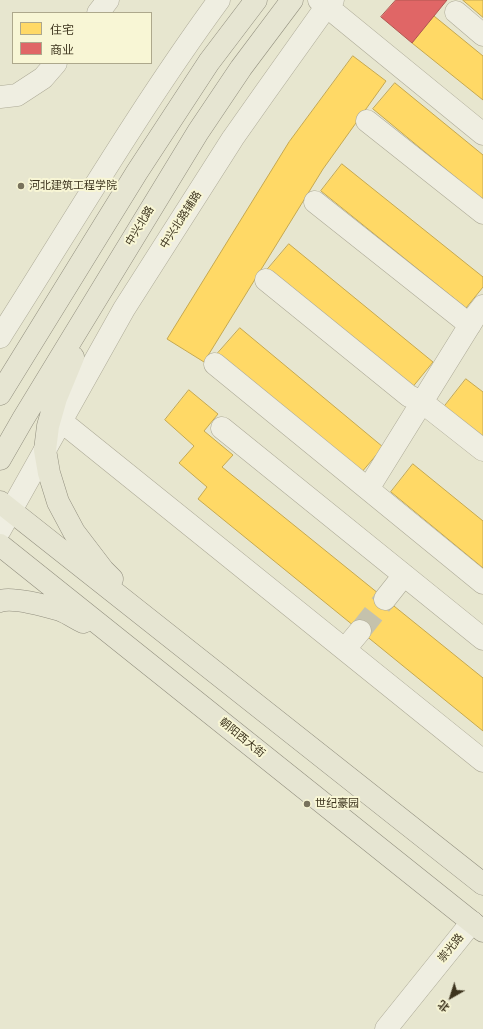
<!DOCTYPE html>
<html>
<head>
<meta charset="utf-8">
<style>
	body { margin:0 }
	#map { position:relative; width:483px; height:1029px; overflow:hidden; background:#e7e6cf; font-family:"Libre Baskerville","Noto Sans SC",serif }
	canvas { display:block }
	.legend { position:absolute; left:12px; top:12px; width:140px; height:52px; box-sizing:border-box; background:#f8f6d5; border:1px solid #ada88c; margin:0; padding:5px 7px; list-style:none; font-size:12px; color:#3d341e }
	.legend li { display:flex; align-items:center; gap:8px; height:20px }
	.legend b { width:20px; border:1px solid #ada88c }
	.north { position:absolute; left:431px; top:977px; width:40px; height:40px; -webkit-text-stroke:3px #f8f6d5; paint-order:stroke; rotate:219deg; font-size:11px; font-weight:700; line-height:16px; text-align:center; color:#3d341e }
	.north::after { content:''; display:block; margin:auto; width:14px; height:18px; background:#3d341e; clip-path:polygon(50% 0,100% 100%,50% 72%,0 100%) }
</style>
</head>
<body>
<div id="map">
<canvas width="483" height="1029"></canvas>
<ul class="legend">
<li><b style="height:11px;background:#ffd966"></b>住宅</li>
<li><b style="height:11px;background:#e06666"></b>商业</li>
</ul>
<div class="north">北</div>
</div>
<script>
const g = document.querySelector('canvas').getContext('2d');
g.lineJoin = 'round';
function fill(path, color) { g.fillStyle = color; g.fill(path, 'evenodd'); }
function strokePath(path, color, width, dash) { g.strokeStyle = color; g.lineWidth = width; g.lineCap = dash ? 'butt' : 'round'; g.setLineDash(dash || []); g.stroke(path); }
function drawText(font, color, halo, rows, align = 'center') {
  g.font = font + ' "Libre Baskerville","Noto Sans SC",serif'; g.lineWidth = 4; g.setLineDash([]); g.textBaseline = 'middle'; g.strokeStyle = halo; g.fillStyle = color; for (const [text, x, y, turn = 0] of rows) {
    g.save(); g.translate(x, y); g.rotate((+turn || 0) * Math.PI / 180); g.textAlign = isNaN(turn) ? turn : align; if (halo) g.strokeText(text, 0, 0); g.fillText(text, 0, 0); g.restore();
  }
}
const homes = new Path2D(`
	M463,0H483V17Z
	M434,16L483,56V100L412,43Z
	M353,56L386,81L323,169L204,362L167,339L289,142Z
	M395,83L483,155V200L373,109Z
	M342,164L483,277V287L466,308L321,191Z
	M289,244L433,362L411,389L267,270Z
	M240,328L383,447L361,473L218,353Z
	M466,379L483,392V438L444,407Z
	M189,390L218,414L204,431L233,455L222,467L483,678V731L198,499L207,487L179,463L194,446L165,420Z
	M413,464L483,521V568L391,492Z`);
fill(homes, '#ffd966');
strokePath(homes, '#c5a850', 1);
const shops = new Path2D(`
	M396,0H447L412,43L381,17Z`);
fill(shops, '#e06666');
strokePath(shops, '#af5750', 1);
strokePath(new Path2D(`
	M360,631L385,599`), '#c5c2ac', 22, [22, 11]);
const minor = new Path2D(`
	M319,0L483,134
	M456,12L483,35
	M98,13L108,0
	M0,97L17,95L43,78L56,63
	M367,121L483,213
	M315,202L470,325
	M266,280L409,396L422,402L483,450
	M0,337C72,224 140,108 219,0
	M215,364L483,583
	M61,421L483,761
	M222,428L483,639
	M368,489L476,315L483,306
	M0,530L124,309L233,138L264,94L321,14L333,0
	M385,599L404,575
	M345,649L360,631
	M386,1029L472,922`);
const major = new Path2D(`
	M73,357L56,398L48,426L45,450L49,473L58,502L74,532L103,570L112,579
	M0,394L137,172L209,62L256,0
	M0,459L23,419L198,132L241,68L292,0
	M0,502L483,884
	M0,545L483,931
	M0,601C13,597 46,606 60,610C68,613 75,618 83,622`);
strokePath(minor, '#adaa97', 23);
strokePath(major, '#928f7f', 23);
strokePath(minor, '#efeee1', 22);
strokePath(major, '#e6e5d2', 22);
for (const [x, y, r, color] of [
	[21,186,4,"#78725c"],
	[307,804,4,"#78725c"]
]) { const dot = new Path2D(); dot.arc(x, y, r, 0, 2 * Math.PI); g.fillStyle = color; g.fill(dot); strokePath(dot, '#f8f6d5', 1.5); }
drawText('11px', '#3d341e', '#f8f6d5', [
	["河北建筑工程学院",29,186],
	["世纪豪园",315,804]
], 'left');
drawText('11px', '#3d341e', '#f8f6d5', [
	["中兴北路辅路",181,220,-57],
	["中兴北路",140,226,-59],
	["朝阳西大街",242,738,39],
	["崇光路",451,948,-51]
]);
</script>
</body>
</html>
